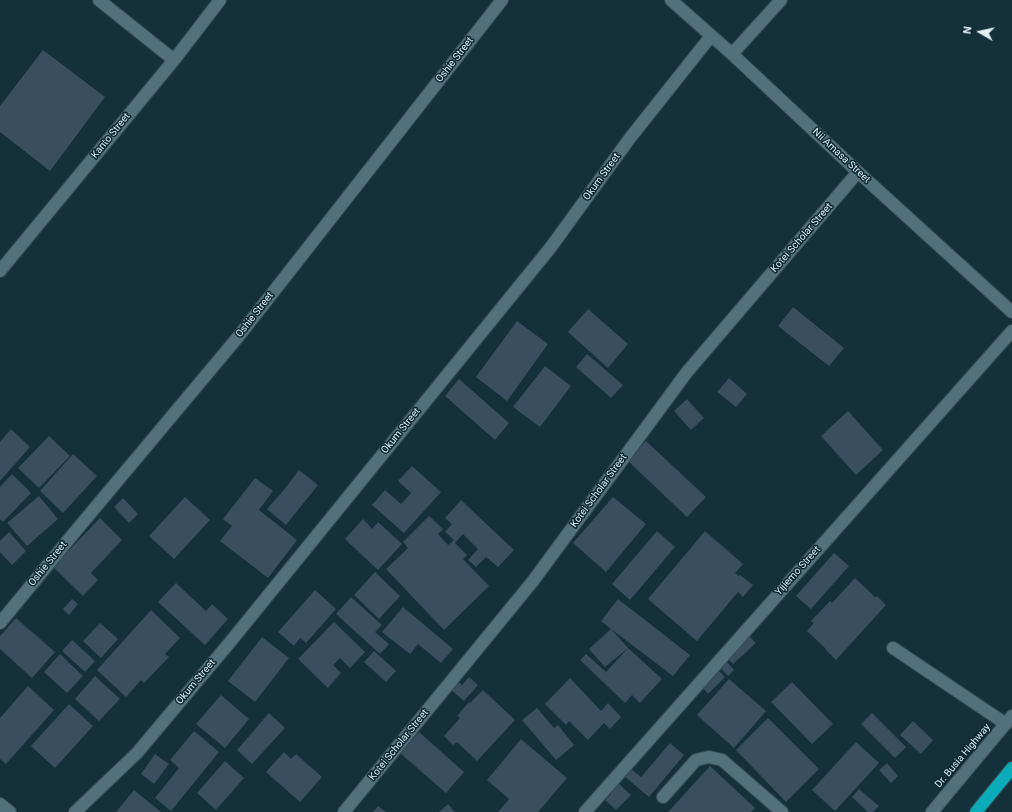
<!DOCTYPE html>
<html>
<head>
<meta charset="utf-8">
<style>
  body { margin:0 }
  #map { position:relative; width:1012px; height:812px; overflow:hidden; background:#14303b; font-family:Roboto,sans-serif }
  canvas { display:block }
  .north { position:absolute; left:960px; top:12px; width:40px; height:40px; -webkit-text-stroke:3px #092631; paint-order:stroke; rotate:279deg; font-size:11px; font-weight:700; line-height:16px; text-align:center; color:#e1f1f8 }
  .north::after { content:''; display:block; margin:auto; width:14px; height:18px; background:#e1f1f8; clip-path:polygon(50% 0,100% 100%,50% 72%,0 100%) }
</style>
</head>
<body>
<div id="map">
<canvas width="1012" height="812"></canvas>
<div class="north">N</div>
</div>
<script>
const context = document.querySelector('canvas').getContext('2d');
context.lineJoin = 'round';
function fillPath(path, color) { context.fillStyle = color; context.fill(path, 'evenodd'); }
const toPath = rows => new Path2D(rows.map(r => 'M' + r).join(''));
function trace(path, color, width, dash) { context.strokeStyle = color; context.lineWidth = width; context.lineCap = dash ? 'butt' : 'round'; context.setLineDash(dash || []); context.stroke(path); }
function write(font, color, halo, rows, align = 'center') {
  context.font = font + ' Roboto,sans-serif'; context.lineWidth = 3; context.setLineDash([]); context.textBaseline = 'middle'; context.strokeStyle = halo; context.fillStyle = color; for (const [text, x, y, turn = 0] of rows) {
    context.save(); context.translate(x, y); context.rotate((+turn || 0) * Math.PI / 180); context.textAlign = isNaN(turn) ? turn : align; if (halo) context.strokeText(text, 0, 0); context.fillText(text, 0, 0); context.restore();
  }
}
fillPath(toPath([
  [43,50,105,97,50,171,0,132,0,106],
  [793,307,844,348,829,366,778,326],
  [588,309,628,344,608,368,568,332],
  [517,321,548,344,507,401,476,377],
  [587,354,623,385,611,398,576,367],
  [545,366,571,386,540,427,513,407],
  [729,378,747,394,736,407,717,392],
  [459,379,509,423,495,440,445,396],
  [687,399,704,418,691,430,674,411],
  [848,411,883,450,856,475,821,436],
  [11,429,30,447,0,481,0,442],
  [49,436,70,456,39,488,18,468],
  [646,441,706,497,687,517,628,461],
  [73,454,97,476,63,513,40,491],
  [412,466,441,492,404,533,372,505,385,490,401,504,411,493,398,481],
  [299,470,318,485,286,525,267,509,283,491],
  [12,474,31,493,3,522,0,519,0,487],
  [255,478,273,491,259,510,297,540,268,578,220,541,232,526,223,519],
  [39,496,58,519,27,546,7,523],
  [185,497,210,520,174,559,149,536],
  [613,497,646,524,606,572,573,543],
  [123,498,138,514,129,523,114,507],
  [461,500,514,550,498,567,486,557,476,567,468,560,478,549,463,534,455,543,467,555,463,559,489,586,444,630,386,569,408,548,403,542,429,516,443,529,438,534,448,545,454,540,445,532,452,524,445,518],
  [100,518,122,540,91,573,98,580,83,596,53,567],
  [363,519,372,529,378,522,402,544,378,570,345,539],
  [657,531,675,547,630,600,612,584],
  [705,531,743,564,735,573,739,576,740,575,753,585,743,597,738,592,697,641,648,599],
  [9,532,26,551,12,565,0,552,0,541],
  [834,553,849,566,811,609,796,596],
  [375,572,400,596,379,619,354,595],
  [855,578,875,597,877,596,886,605,836,660,825,649,826,649,807,631,814,623,811,621,830,601,832,603],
  [176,583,206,611,212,604,228,619,205,645,158,602],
  [315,590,336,609,306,643,300,638,294,646,278,632],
  [351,597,382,625,375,632,389,644,380,654,336,614],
  [72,599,78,604,69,615,63,609],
  [618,599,690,655,673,676,611,629,628,648,605,667,589,649,611,629,601,621],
  [403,607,453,649,441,663,418,644,410,654,382,632],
  [151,610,180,638,165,654,169,657,144,683,141,680,126,697,97,670],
  [16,618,55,652,32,678,0,649,0,636],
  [334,622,365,652,350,668,340,658,333,665,341,673,328,688,298,659],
  [100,623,118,639,101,658,83,641],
  [747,634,756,643,733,664,726,657],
  [262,637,289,658,255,702,228,681],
  [72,640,95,661,85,672,62,651],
  [628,648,662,679,640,703,632,695,625,703,580,660,586,654,606,672],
  [374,651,396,671,386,682,364,662],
  [60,654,83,676,67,693,44,672],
  [725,660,734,670,728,676,719,666],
  [719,671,725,677,708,694,702,687],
  [95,676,120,699,99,721,75,699],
  [469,677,478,685,464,701,450,689,457,681,462,685],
  [570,678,601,711,608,703,621,717,610,729,604,723,588,740,569,721,566,725,545,704],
  [729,679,766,711,734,748,697,715],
  [792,682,833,724,812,744,771,702],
  [28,686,54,710,6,764,0,759,0,718],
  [483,690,515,720,477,761,457,742,453,745,444,736,460,718,457,716,469,702,470,703],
  [221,695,249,719,225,748,196,724],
  [69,704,93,726,55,768,31,746],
  [537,708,554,728,558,725,574,745,556,760,522,720],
  [269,713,285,728,252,764,237,750],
  [872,713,906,747,895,758,861,724],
  [768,718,819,769,786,802,736,750],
  [913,721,933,740,921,754,900,735],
  [194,731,219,752,171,811,155,798,179,768,170,760],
  [419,732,464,772,446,793,400,753],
  [521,739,567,778,538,812,498,812,509,799,487,780],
  [856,742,879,763,835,811,812,790],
  [670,743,684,755,649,797,625,777,631,769,641,777],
  [284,752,291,759,296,754,322,777,300,802,266,772],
  [155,754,169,764,154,784,141,774],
  [225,761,244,778,216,810,197,793],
  [887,763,898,776,891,783,879,770],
  [710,766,755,808,751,812,668,812],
  [616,781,631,795,616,810,605,800,611,794,607,790],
  [859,789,879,806,873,812,868,812,852,797],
  [134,790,161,812,116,812],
  [448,804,455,812,439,812],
  [378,806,386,812,373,812]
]), '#394e5f');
const minor = toPath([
  [99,0,174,60],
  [671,0,732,54,858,172,1012,312],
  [732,54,781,0],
  [0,271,174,60,220,0],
  [0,623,79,527,238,337,502,0],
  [893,648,1006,724],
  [663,797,696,760,709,757,722,760,782,812],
  [0,804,10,812],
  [75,812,137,753,231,641,551,247,630,138,711,36],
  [344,812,533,581,687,372,858,172],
  [585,812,1012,331],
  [932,812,1012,716]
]);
const highway = toPath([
  [976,812,1012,768]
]);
trace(minor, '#364c55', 14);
trace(highway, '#364c55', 14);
trace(minor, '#53717d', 12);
trace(highway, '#09acb8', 12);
write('10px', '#e1f1f8', '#092631', [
  ["Oshie Street",455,60,-52],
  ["Kanto Street",111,136,-51],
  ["Nii Amasa Street",841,156,43],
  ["Okum Street",602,177,-54],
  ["Kotei Scholar Street",802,238,-49],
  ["Oshie Street",255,315,-52],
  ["Okum Street",401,431,-51],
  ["Kotei Scholar Street",599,491,-54],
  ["Oshie Street",48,564,-51],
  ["Yijiemo Street",798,571,-48],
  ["Okum Street",196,682,-50],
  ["Kotei Scholar Street",399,745,-51],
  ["Dr. Busia Highway",963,756,-50]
]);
</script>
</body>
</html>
